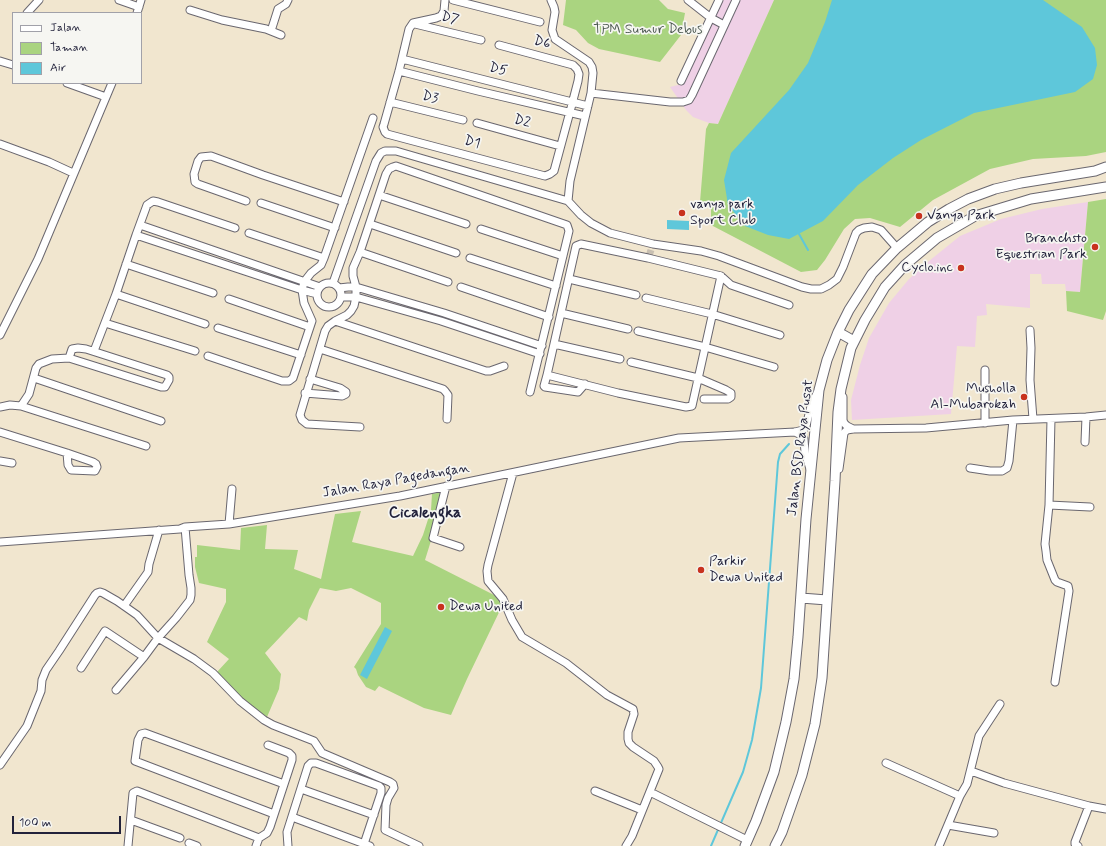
<!DOCTYPE html>
<html>
<head>
<meta charset="utf-8">
<style>
  body { margin:0 }
  #map { position:relative; width:1106px; height:846px; overflow:hidden; background:#f1e6cf; font-family:Mynerve,sans-serif }
  canvas { display:block }
  .legend { position:absolute; left:12px; top:12px; width:130px; height:72px; box-sizing:border-box; background:#f6f6f2; border:1px solid #a1a1a9; margin:0; padding:5px 7px; list-style:none; font-size:12px; color:#22223b }
  .legend li { display:flex; align-items:center; gap:8px; height:20px }
  .legend b { width:20px; border:1px solid #a1a1a9 }
  .scale { position:absolute; left:12px; top:816px; width:109px; height:18px; box-sizing:border-box; border:2px solid #22223b; border-top:0; padding-left:5px; font-size:12px; line-height:14px; white-space:nowrap; color:#22223b; -webkit-text-stroke:3px #f6f6f2; paint-order:stroke }
</style>
</head>
<body>
<div id="map">
<canvas width="1106" height="846"></canvas>
<ul class="legend">
<li><b style="height:5px;background:#fff"></b>Jalan</li>
<li><b style="height:11px;background:#aad480"></b>Taman</li>
<li><b style="height:11px;background:#5ec7da"></b>Air</li>
</ul>
<div class="scale">100 m</div>
</div>
<script>
const context = document.querySelector('canvas').getContext('2d');
context.lineJoin = 'round';
function fillPath(path, color) { context.fillStyle = color; context.fill(path, 'evenodd'); }
const toPath = rows => new Path2D(rows.map(r => 'M' + r).join(''));
function trace(path, color, width, dash) { context.strokeStyle = color; context.lineWidth = width; context.lineCap = dash ? 'butt' : 'round'; context.setLineDash(dash || []); context.stroke(path); }
function write(font, color, halo, rows, align = 'center') {
  context.font = font + ' Mynerve,sans-serif'; context.lineWidth = 3.5; context.setLineDash([]); context.textBaseline = 'middle'; context.strokeStyle = halo; context.fillStyle = color; for (const [text, x, y, turn = 0] of rows) {
    context.save(); context.translate(x, y); context.rotate((+turn || 0) * Math.PI / 180); context.textAlign = isNaN(turn) ? turn : align; if (halo) context.strokeText(text, 0, 0); context.fillText(text, 0, 0); context.restore();
  }
}
fillPath(toPath([
  [718,0,774,0,718,124,709,123,693,117,686,110,670,87,682,84],
  [1088,202,1080,292,1066,291,1065,284,1042,284,1041,274,1030,274,1030,308,986,304,987,315,977,316,975,347,957,346,951,414,852,420,851,400,860,365,869,338,889,303,909,279,929,261,960,236,1001,219,1042,209]
]), '#efd0e6');
fillPath(toPath([
  [566,0,659,0,668,9,685,13,681,35,660,62,599,49,588,43,576,30,563,25],
  [774,0,1106,0,1106,152,1086,156,1033,159,990,169,933,200,900,227,870,218,855,219,844,229,825,260,817,270,801,272,711,225,711,204,700,202,706,129,709,123,718,124],
  [1106,199,1106,311,1103,320,1067,311,1066,291,1080,292,1088,202],
  [442,492,434,531,425,560,498,597,503,604,467,679,451,715,424,708,379,686,375,691,366,687,358,675,356,669,354,667,381,624,381,603,351,588,336,591,320,588,309,610,307,621,299,617,265,653,281,674,279,689,267,717,240,697,217,672,229,659,207,642,226,602,226,589,199,583,195,567,195,557,197,557,197,545,240,550,241,528,267,525,265,549,298,550,294,569,321,579,335,514,361,511,352,542,413,556,423,535,431,510,432,494]
]), '#aad480');
fillPath(toPath([
  [832,0,1043,0,1082,27,1095,48,1097,65,1093,79,1075,92,974,113,921,140,893,158,858,185,823,221,789,239,768,235,745,226,728,205,724,180,731,153,789,90,808,63,825,22],
  [667,220,689,221,689,230,667,229],
  [385,627,392,631,367,679,360,675]
]), '#5ec7da');
trace(toPath([
  [799,234,808,250],
  [711,846,743,772,752,740,761,688,778,462,780,454,789,444]
]), '#5ec7da', 2);
trace(toPath([
  [649,256,651,250]
]), '#c8bfb1', 7, [7, 3.5]);
const minor = toPath([
  [119,0,139,7],
  [445,0,444,11,441,16,436,18,413,23,409,29,399,71,384,124,383,127,385,132,387,134,545,176,550,174,554,171,571,108,578,81,579,74,577,69,573,65,499,45],
  [453,0,540,22],
  [551,0,554,7,555,12,552,30,555,39,589,62,592,67,593,73,591,93,570,181,568,201,581,215,591,223,610,233,653,244,701,251,719,256,802,287,811,289,821,289,829,285,837,279,843,267,856,233,859,230,864,228,872,227,881,230,897,248],
  [688,0,711,18,724,25],
  [190,10,222,20,266,29,281,35],
  [27,13,39,0],
  [137,13,141,0],
  [415,24,481,40],
  [271,31,278,9,286,4,288,0],
  [402,59,588,106],
  [0,61,13,65],
  [399,71,478,91,585,116],
  [681,81,719,0],
  [67,83,106,97],
  [591,93,670,102,683,102,689,100,692,95,736,0],
  [390,102,463,120],
  [477,123,560,146],
  [0,144,49,162,73,173],
  [379,195,466,224],
  [246,201,198,184,195,182,194,174,198,161,201,157,211,156,263,175,344,202],
  [261,203,335,228],
  [370,224,456,253],
  [140,225,320,287],
  [481,229,563,256],
  [249,233,324,258],
  [136,235,302,290,317,294],
  [581,244,648,258,721,276,692,406,686,407,618,393,547,375,576,246,581,244],
  [360,252,448,282],
  [470,258,556,286],
  [126,264,213,293],
  [721,276,731,285,789,305],
  [569,279,636,295],
  [333,283,376,161,381,153,385,151,396,151,568,201],
  '317 295a12 12 0 1 1 24 0a12 12 0 1 1-24 0Z',
  [461,287,549,317],
  [339,288,348,287,356,287,444,313,542,346],
  [116,294,205,324],
  [341,297,356,297,441,321,540,354],
  [646,298,712,314,780,335],
  [229,299,310,327],
  [561,313,628,329],
  [335,321,486,371,490,371,504,366],
  [105,323,195,351],
  [218,328,301,355],
  [1030,330,1031,348,1030,380,1033,419],
  [638,331,705,347,774,367],
  [0,335,38,259,112,83],
  [554,344,620,359],
  [320,349,443,389,445,391,448,395,447,419],
  [94,351,116,294,136,235,147,205,153,201,158,202,235,228],
  [208,356,282,381,289,381,293,378,312,321,304,303,302,290,304,282,311,273,321,265,324,258,373,118],
  [631,362,698,378,726,390,731,393,731,397,728,399,704,399],
  [985,370,985,423],
  [547,375,544,386,545,387,578,392,585,384],
  [34,378,161,421],
  [305,393,342,396,346,394,346,392,340,388,310,379],
  [843,397,843,420,844,423,847,426,853,429],
  [21,406,146,446],
  [0,407,10,405,21,406,29,394,36,368,39,364,52,359,69,358,161,387,165,387,169,380,169,377,167,375,86,349,78,348,72,349,69,358],
  [1051,419,1049,505,1045,544,1046,551,1047,560,1055,580,1057,582,1068,586,1069,591,1055,682],
  [360,427,307,424,302,420,300,415,325,331,328,326,335,321,347,315,351,311,354,306,356,297,356,287,353,276,353,268,360,252,386,174,389,169,393,167,396,166,567,225,569,231,530,392],
  [0,432,67,453],
  [795,432,801,435,804,439,805,453,810,469],
  [1085,442,1086,417],
  [67,453,93,462,96,464,97,467,95,471,71,470,68,465,67,453],
  [0,461,12,463],
  [970,468,990,471,1002,471,1007,468,1009,461,1013,420],
  [839,469,844,433,847,430,853,429,926,428,1013,420,1086,417,1106,415],
  [513,473,488,565,487,571,488,581,503,599,512,620,522,637,566,663,607,695,633,709,634,714,628,732,628,739,629,743,633,747,654,761,658,767,659,769,632,836,626,846],
  [446,486,433,538,460,547],
  [1049,505,1090,507],
  [229,524,232,489],
  [0,542,180,529,185,527,229,524,400,496,679,438,795,432,803,430,806,426,811,406,817,393],
  [124,606,148,572,149,564,159,530],
  [81,668,105,631,144,657],
  [116,690,144,657,158,638,176,618,190,600,191,595,191,588,189,575,185,527],
  [886,763,960,796],
  [0,765,27,726,41,691,42,680,46,670,59,651,95,595,97,593,100,592,103,593,117,601,137,615,158,638,194,659,213,673,240,701,264,720,273,725,314,741,322,753,390,782,393,784,394,788,388,798,386,805,385,830,419,846],
  [971,771,1004,783,1089,806],
  [301,789,374,815],
  [595,791,642,810],
  [650,792,747,840],
  [274,814,135,761,138,740,141,734,145,733,284,784],
  [292,817,370,846],
  [131,820,180,838],
  [948,825,994,833],
  [189,843,197,846],
  [128,846,133,793,137,791,259,838],
  [256,846,259,838,267,833,270,827,292,760,292,756,289,753,268,745],
  [288,846,287,832,308,766,311,763,316,763,379,786,381,788,381,793,364,844],
  [939,846,960,796,967,784,979,736,1000,704],
  [1078,846,1075,844,1075,842,1089,806,1106,809]
]);
const major = toPath([
  [838,332,854,341],
  [801,598,827,600],
  [745,846,756,821,774,772,786,722,794,679,798,637,806,519,819,390,827,360,838,332,849,310,872,274,897,248,928,222,949,209,968,199,995,189,1021,183,1095,171,1106,167],
  [775,846,782,832,802,775,815,724,822,678,835,481,838,412,841,389,851,348,865,320,885,287,905,265,937,238,975,216,1031,199,1106,187]
]);
trace(minor, '#6a676f', 9);
trace(major, '#6a676f', 11);
trace(minor, '#fff', 7);
trace(major, '#fff', 9);
for (const [x, y, r, color] of [
  [682,213,4,"#c8321e"],
  [919,216,4,"#c8321e"],
  [1095,247,4,"#c8321e"],
  [961,268,4,"#c8321e"],
  [1024,397,4,"#c8321e"],
  [701,570,4,"#c8321e"],
  [441,607,4,"#c8321e"]
]) { const dot = new Path2D(); dot.arc(x, y, r, 0, 2 * Math.PI); context.fillStyle = color; context.fill(dot); trace(dot, '#f6f6f2', 1.5); }
write('14px', '#22223b', '#f6f6f2', [
  ["D7",450,19,14],
  ["D6",542,43,15],
  ["D5",498,70,14],
  ["D3",430,98,14],
  ["D2",522,122,15],
  ["D1",472,143,15],
  ["Jalan BSD Raya Pusat",801,448,-83],
  ["Jalan Raya Pagedangan",396,481,-10]
]);
write('14px', '#4b5750', '#f6f6f2', [
  ["TPM Sumur Debus",648,30]
]);
write('14px', '#22223b', '#f6f6f2', [
  ["vanya park",690,205],
  ["Sport Club",690,221],
  ["Vanya Park",927,216],
  ["Branchsto",1087,239,"right"],
  ["Equestrian Park",1087,255,"right"],
  ["Cyclo.inc",953,268,"right"],
  ["Musholla",1016,389,"right"],
  ["Al-Mubarokah",1016,405,"right"],
  ["Parkir",709,562],
  ["Dewa United",709,578],
  ["Dewa United",449,607]
], 'left');
write('bold 16px', '#22223b', '#f6f6f2', [
  ["Cicalengka",425,514]
]);
</script>
</body>
</html>
